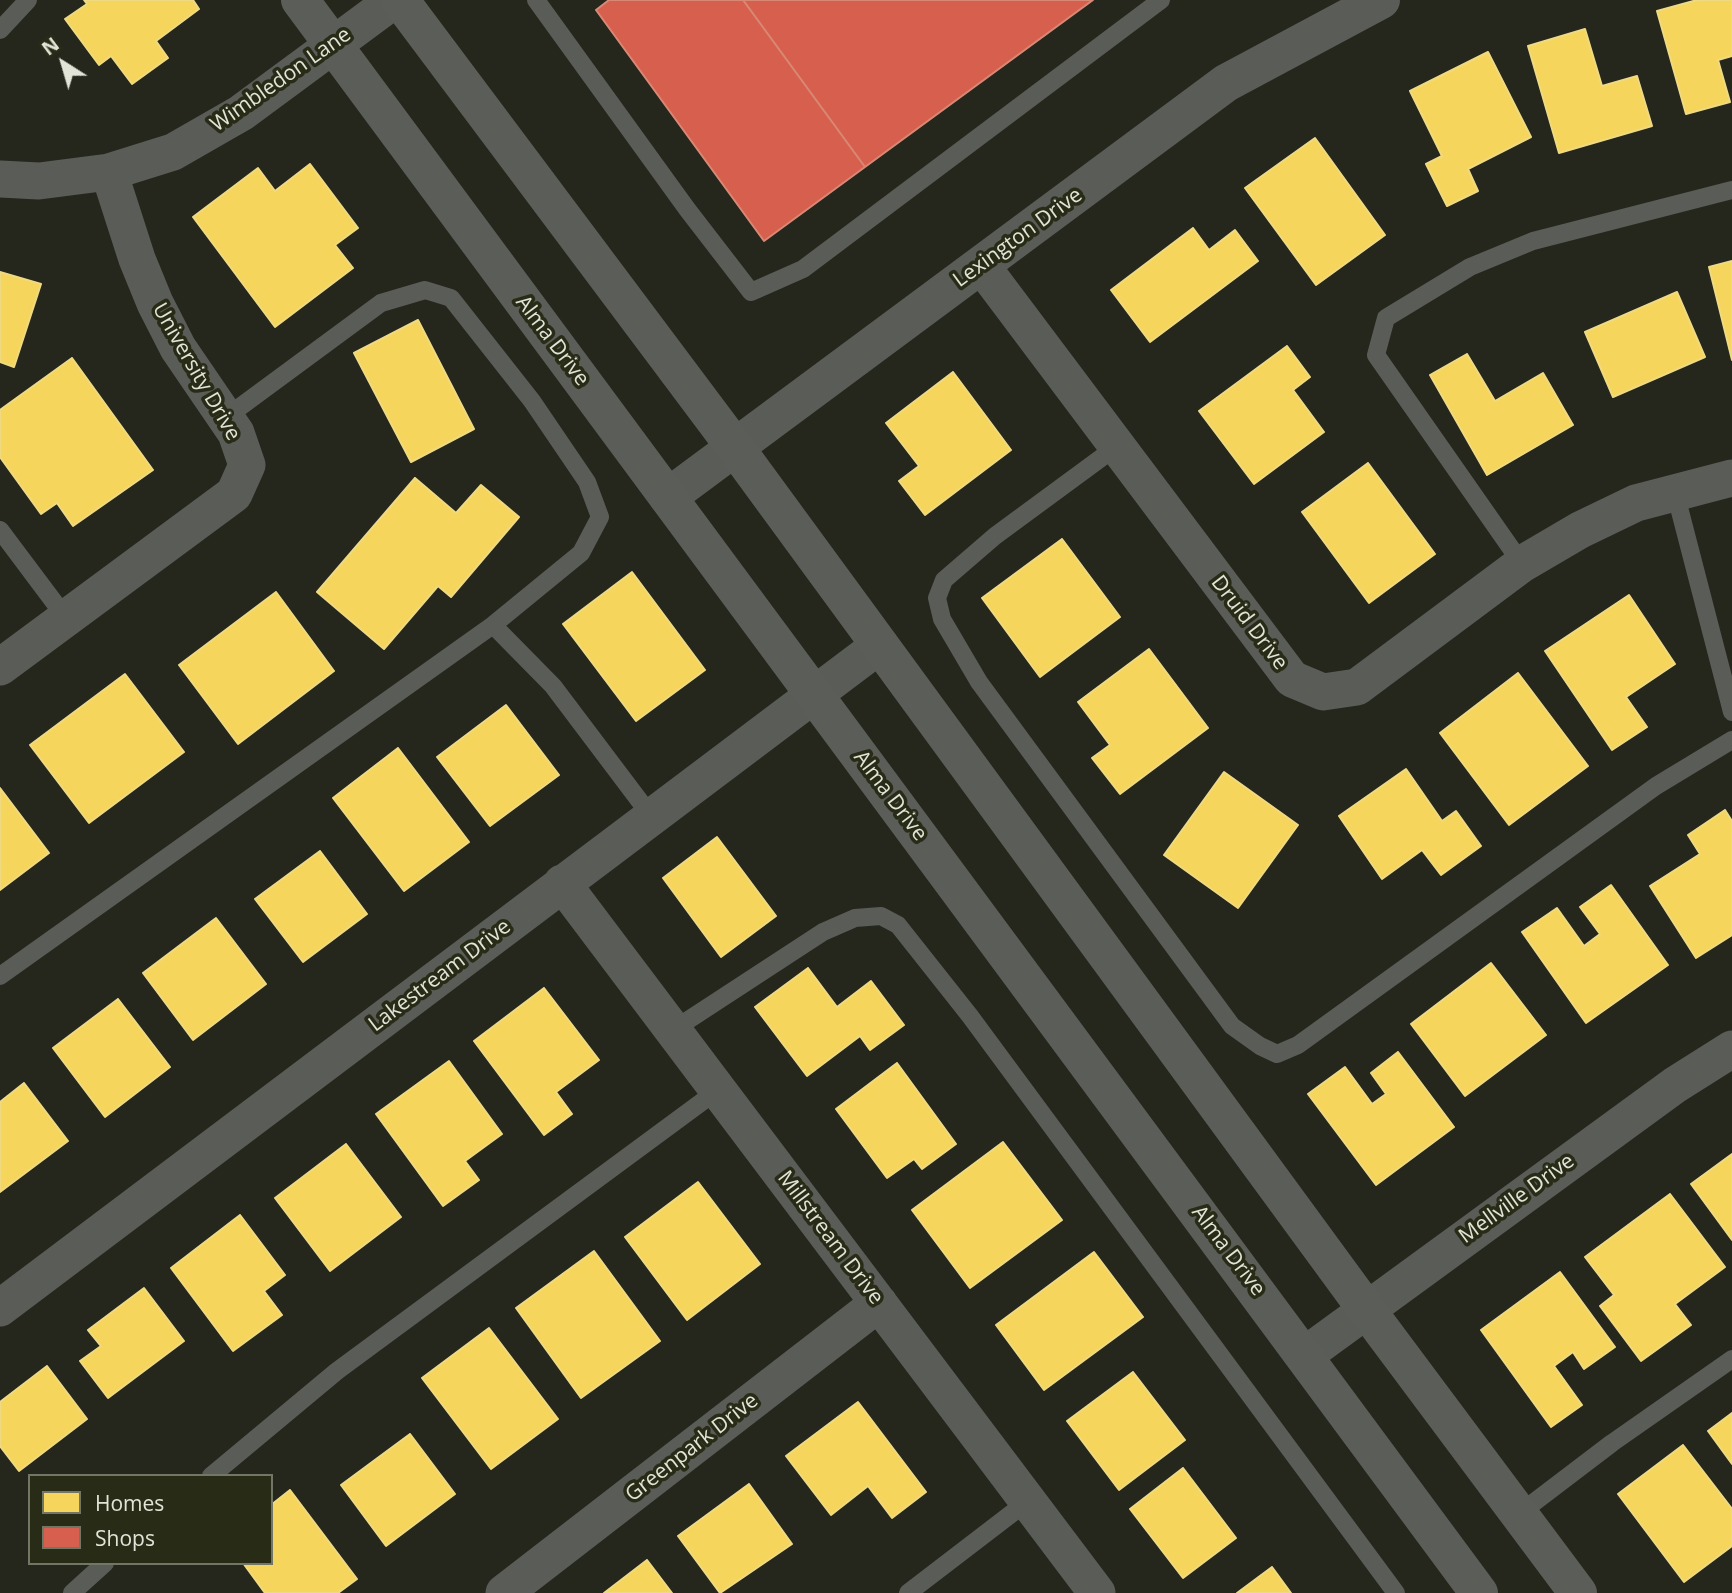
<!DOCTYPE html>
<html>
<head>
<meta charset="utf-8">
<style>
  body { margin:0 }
  #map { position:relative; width:1732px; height:1593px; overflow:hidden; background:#25271c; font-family:"Open Sans",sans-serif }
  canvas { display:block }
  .legend { position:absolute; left:28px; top:1474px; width:245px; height:91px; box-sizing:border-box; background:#282c17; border:2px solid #727664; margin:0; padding:9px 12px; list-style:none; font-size:21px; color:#e1e4d7 }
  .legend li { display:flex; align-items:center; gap:14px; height:35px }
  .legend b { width:35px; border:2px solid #727664 }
  .north { position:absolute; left:28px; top:28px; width:70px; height:70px; -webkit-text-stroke:5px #282c17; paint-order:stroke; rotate:323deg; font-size:19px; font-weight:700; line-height:28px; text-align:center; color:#e1e4d7 }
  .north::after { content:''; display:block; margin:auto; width:24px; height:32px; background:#e1e4d7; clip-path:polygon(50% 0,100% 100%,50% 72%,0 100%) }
</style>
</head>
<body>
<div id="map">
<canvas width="1732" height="1593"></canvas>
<ul class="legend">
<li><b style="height:19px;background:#f6d55c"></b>Homes</li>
<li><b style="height:19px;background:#d6604d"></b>Shops</li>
</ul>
<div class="north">N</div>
</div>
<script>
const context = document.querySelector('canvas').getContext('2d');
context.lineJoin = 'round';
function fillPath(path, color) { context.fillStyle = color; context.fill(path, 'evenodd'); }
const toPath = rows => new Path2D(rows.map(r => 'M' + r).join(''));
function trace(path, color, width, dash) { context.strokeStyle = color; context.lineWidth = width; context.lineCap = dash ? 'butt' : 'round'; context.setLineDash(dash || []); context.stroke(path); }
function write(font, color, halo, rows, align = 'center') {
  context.font = font + ' "Open Sans",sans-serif'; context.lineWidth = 7; context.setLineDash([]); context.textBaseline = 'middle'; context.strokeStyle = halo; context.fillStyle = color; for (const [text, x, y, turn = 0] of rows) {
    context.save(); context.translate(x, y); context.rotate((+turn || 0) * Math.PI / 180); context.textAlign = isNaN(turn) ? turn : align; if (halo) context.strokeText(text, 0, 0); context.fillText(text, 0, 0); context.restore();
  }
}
const homes = toPath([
  [84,0,193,0,199,9,156,41,168,58,132,84,111,56,99,65,65,19,87,4,84,0],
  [1697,0,1732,0,1732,56,1718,60,1730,102,1686,114,1657,11,1697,0],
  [1585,29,1602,86,1637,76,1652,126,1559,153,1528,46,1585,29],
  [1488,52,1531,137,1468,169,1478,191,1447,206,1426,164,1442,156,1410,91,1488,52],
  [1315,138,1385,235,1316,285,1245,188,1315,138],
  [310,164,358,228,335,245,353,268,275,327,193,217,258,168,275,191,310,164],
  [1193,228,1209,250,1235,230,1258,261,1150,342,1111,290,1193,228],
  [1732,261,1732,360,1709,267,1732,261],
  [0,272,41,284,14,367,0,362,0,272],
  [1677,292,1705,357,1613,397,1585,332,1677,292],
  [418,320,474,429,411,462,354,353,418,320],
  [1287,346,1310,377,1293,390,1324,432,1254,484,1199,411,1287,346],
  [1467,354,1495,401,1543,373,1573,425,1487,475,1430,375,1467,354],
  [72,358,153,470,73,526,57,503,41,514,0,457,0,410,72,358],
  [953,372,1011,450,925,515,899,481,919,466,886,423,953,372],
  [1368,463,1435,554,1369,603,1302,512,1368,463],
  [415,478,456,513,481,485,519,517,451,597,438,586,384,649,317,592,415,478],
  [1062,539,1120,617,1040,677,982,598,1062,539],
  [632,572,705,670,636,721,563,624,632,572],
  [276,592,334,671,238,744,179,665,276,592],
  [1629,595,1675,664,1626,697,1647,727,1612,750,1545,651,1629,595],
  [1149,649,1208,728,1120,794,1092,758,1110,745,1078,702,1149,649],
  [1518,673,1588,766,1509,825,1440,733,1518,673],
  [125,674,184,752,89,823,30,745,125,674],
  [506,705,559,775,490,826,437,757,506,705],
  [398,748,469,842,404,891,333,798,398,748],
  [1406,769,1442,821,1456,811,1481,846,1441,875,1422,850,1382,879,1339,816,1406,769],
  [1224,772,1298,825,1238,908,1164,855,1224,772],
  [0,788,49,853,0,890,0,788],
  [1725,810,1732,821,1732,935,1696,958,1650,886,1700,854,1688,835,1725,810],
  [717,837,776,916,721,957,663,878,717,837],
  [320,851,367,914,303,962,255,899,320,851],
  [1611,885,1668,965,1586,1023,1522,932,1557,908,1584,946,1600,934,1580,907,1611,885],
  [216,918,266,984,193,1040,143,973,216,918],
  [1491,963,1546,1035,1465,1096,1411,1024,1491,963],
  [808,968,837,1007,871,981,904,1025,870,1050,860,1036,807,1076,755,1007,808,968],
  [544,988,599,1060,556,1092,572,1114,544,1135,474,1041,544,988],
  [118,999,170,1067,105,1117,53,1048,118,999],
  [1398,1052,1454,1127,1376,1185,1308,1094,1345,1067,1372,1104,1386,1094,1371,1073,1398,1052],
  [449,1061,502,1134,465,1161,479,1180,443,1206,376,1114,449,1061],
  [897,1063,956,1144,922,1169,914,1159,887,1178,836,1109,897,1063],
  [24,1083,68,1141,0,1192,0,1102,24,1083],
  [1003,1142,1062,1220,970,1288,912,1210,1003,1142],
  [346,1144,401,1217,330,1271,275,1198,346,1144],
  [1732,1154,1732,1240,1691,1184,1732,1154],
  [698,1182,760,1264,687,1320,625,1237,698,1182],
  [1670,1194,1725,1267,1675,1304,1691,1325,1641,1361,1600,1306,1614,1295,1585,1257,1670,1194],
  [240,1215,285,1275,264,1291,282,1315,233,1351,171,1268,240,1215],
  [594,1251,660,1341,581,1398,516,1308,594,1251],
  [1094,1252,1143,1317,1044,1390,996,1325,1094,1252],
  [1560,1272,1615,1347,1584,1369,1573,1352,1554,1366,1582,1405,1551,1427,1481,1330,1560,1272],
  [144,1288,184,1341,108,1398,80,1361,101,1346,88,1330,144,1288],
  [489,1328,558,1419,491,1469,422,1378,489,1328],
  [47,1366,87,1419,19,1471,0,1446,0,1402,47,1366],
  [1133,1372,1185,1440,1119,1490,1067,1421,1133,1372],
  [858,1402,926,1492,892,1518,868,1486,831,1515,786,1456,858,1402],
  [1732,1413,1732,1464,1708,1431,1732,1413],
  [410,1434,455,1494,386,1546,341,1485,410,1434],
  [1683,1445,1732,1509,1732,1546,1684,1582,1618,1494,1683,1445],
  [1183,1468,1236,1538,1183,1578,1130,1509,1183,1468],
  [749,1484,792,1544,720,1593,678,1536,749,1484],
  [290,1490,357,1579,338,1593,265,1593,243,1563,271,1563,271,1505,290,1490],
  [647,1560,672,1593,604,1593,647,1560],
  [1272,1567,1291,1593,1237,1593,1272,1567]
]);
fillPath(homes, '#f6d55c');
trace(homes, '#f0da81', 2);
const shops = toPath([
  [609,0,743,0,865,167,764,241,596,10,609,0],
  [743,0,1093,0,865,167,743,0]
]);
fillPath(shops, '#d6604d');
trace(shops, '#d98876', 2);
trace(toPath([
  [536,0,687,209,751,292,803,269,1161,0],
  [0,30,28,0],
  [225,418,381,303,425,290,451,298,532,401,587,482,600,517,581,553,493,625],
  [1116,447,995,536,944,580,937,598,942,619,979,682,1232,1026,1260,1046,1277,1054,1298,1045,1656,786,1732,740],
  [1675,492,1732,712],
  [0,530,66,618],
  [1522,564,1376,355,1386,318,1470,267,1533,241,1732,190],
  [0,976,493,625,553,686,651,816],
  [673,1030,823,932,855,918,881,916,898,925,970,1016,1396,1593],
  [211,1476,337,1371,718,1090],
  [1520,1513,1612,1443,1732,1359],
  [72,1593,105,1563],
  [908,1593,1028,1501]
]), '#5a5c58', 18);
trace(toPath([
  [0,179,39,181,109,172,173,152,241,113,394,0],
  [981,265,1292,679,1323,692,1357,687,1522,564,1580,530,1636,503,1732,478],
  [0,667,234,494,247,465,236,433,178,348,155,303,137,259,109,172],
  [562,883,1097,1593],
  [0,1308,880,645],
  [1305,1355,1675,1085,1732,1049],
  [504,1593,879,1303]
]), '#5a5c58', 37);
trace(toPath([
  [668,497,1226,83,1381,0]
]), '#5a5c58', 38);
trace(toPath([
  [300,0,1479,1593],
  [400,0,734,446,1366,1309,1578,1593]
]), '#5b5d58', 38);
write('21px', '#e1e4d7', '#282c17', [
  ["Wimbledon Lane",281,80,-35],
  ["Lexington Drive",1018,238,-36],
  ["Alma Drive",552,341,53],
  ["University Drive",196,372,60],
  ["Druid Drive",1249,623,53],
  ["Alma Drive",890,796,53],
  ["Lakestream Drive",440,976,-37],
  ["Mellville Drive",1517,1199,-36],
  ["Millstream Drive",830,1238,53],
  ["Alma Drive",1228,1251,53],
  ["Greenpark Drive",692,1448,-38]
]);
</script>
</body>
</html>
